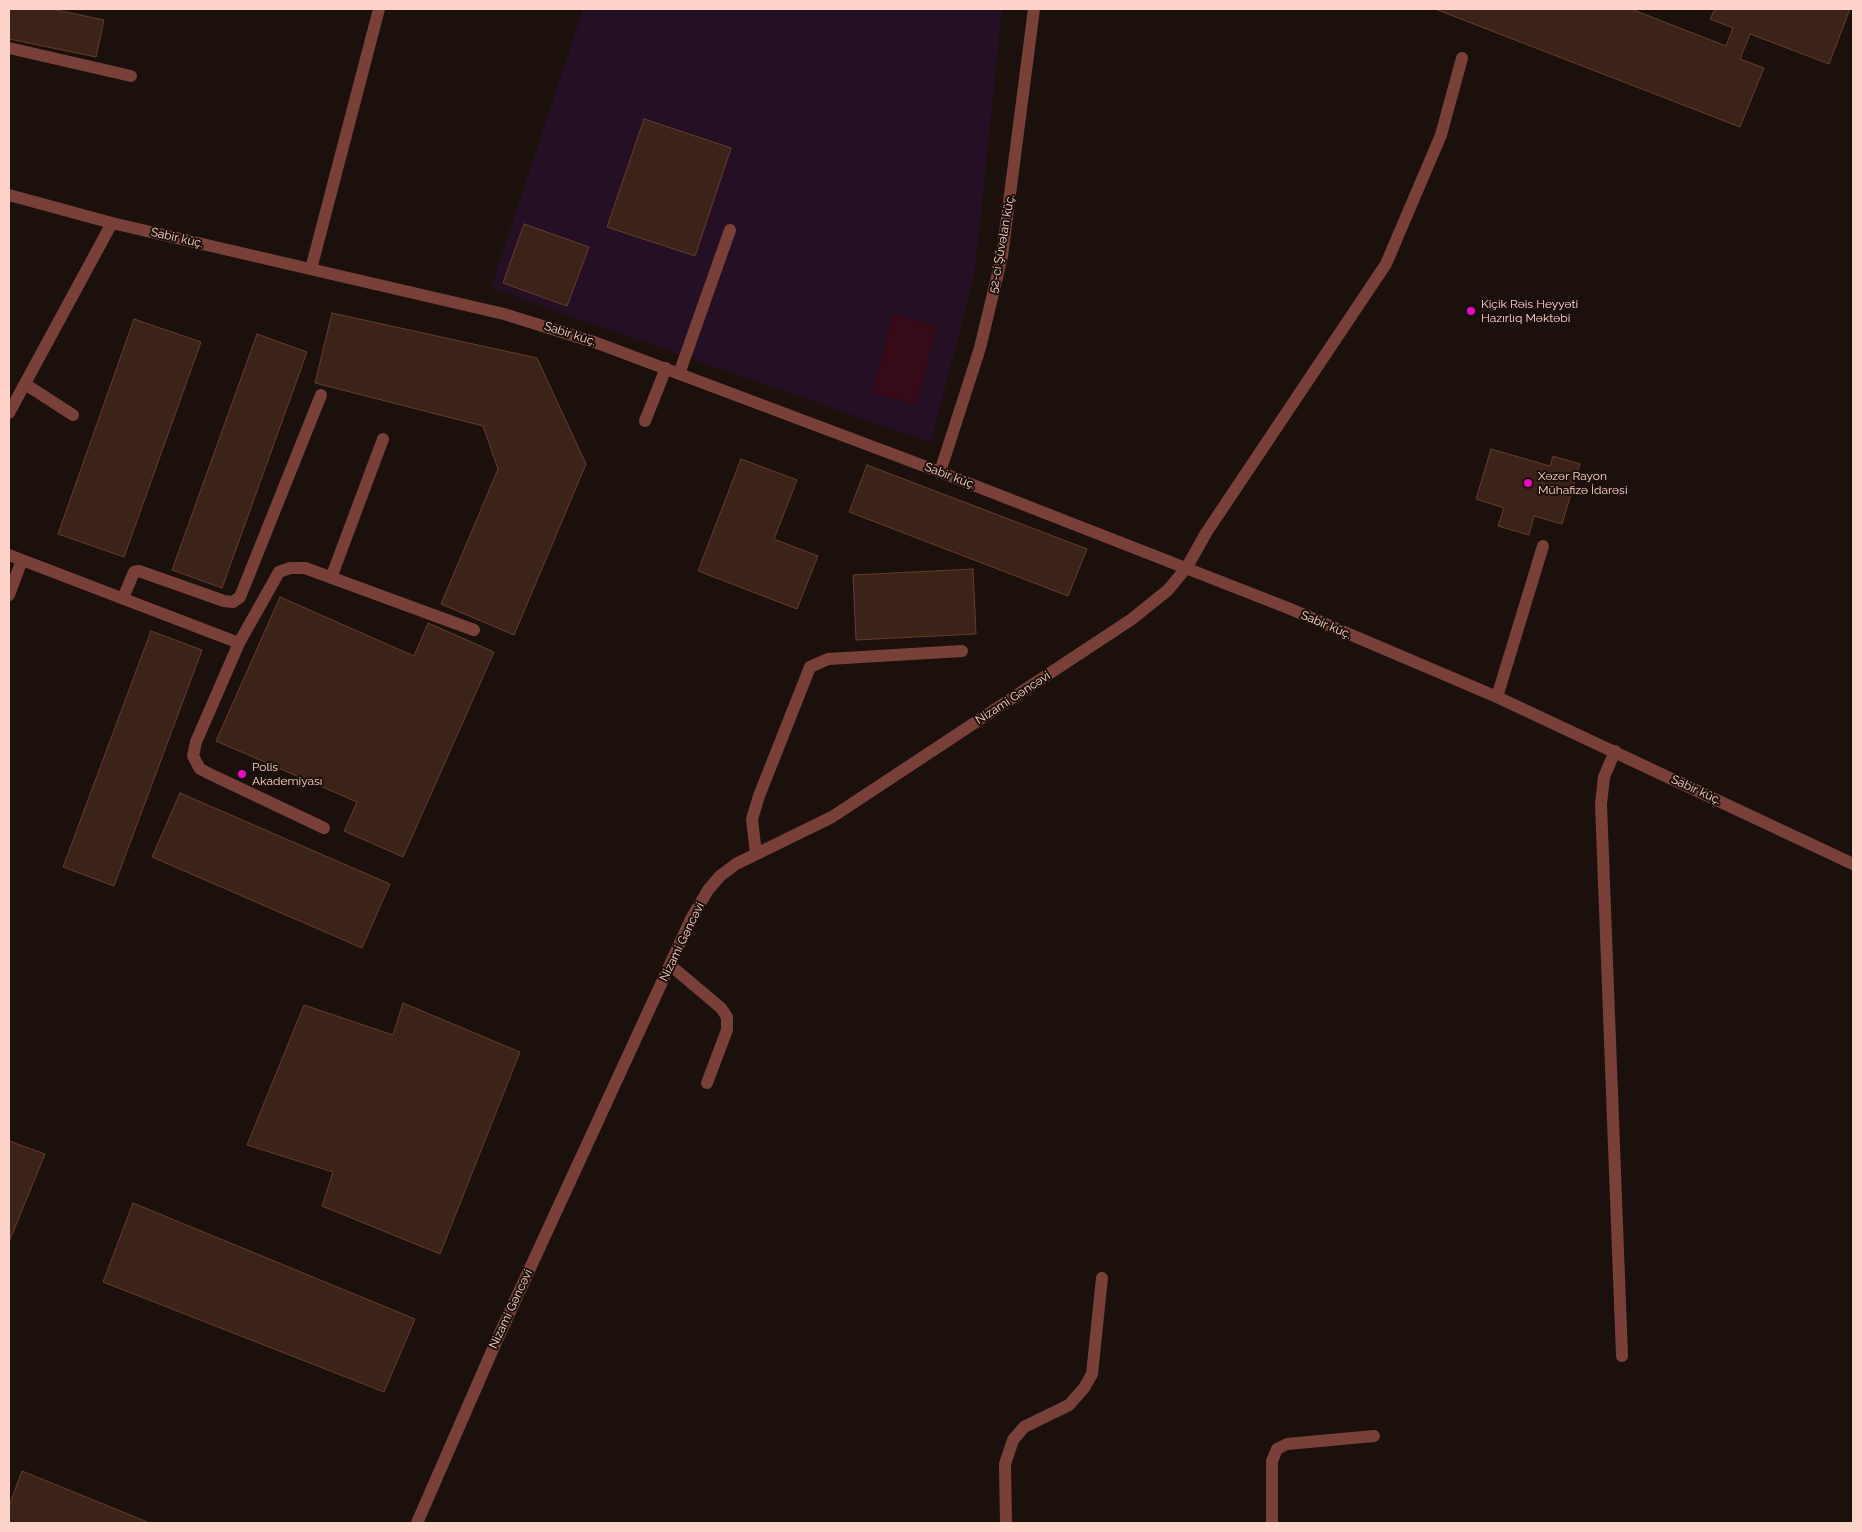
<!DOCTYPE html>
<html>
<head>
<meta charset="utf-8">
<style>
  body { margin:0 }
  #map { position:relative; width:1862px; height:1532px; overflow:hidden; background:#1c100c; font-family:Raleway,sans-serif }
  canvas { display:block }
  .frame { position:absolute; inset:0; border:10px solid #fdd3c9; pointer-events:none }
</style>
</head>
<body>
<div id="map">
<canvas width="1862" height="1532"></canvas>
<div class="frame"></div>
</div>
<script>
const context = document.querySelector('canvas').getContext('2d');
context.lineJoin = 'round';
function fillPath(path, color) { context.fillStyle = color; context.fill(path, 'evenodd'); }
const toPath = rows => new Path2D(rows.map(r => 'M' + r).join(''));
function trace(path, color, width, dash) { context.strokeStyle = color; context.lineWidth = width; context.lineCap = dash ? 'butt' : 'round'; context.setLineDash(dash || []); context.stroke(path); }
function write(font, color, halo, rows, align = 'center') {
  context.font = font + ' Raleway,sans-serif'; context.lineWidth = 4; context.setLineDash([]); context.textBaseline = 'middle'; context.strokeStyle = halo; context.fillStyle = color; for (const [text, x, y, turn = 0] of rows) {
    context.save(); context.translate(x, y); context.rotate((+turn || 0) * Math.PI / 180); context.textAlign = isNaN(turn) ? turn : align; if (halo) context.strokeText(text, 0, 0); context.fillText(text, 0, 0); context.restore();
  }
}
fillPath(toPath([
  [583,9,1002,9,975,270,931,443,491,288]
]), '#250f24');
fillPath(toPath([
  [893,314,937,326,916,405,872,393]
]), '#360a17');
const building = toPath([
  [9,9,52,9,104,20,96,57,9,39,9,9],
  [1435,9,1631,9,1726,46,1733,28,1710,19,1715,9,1850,9,1829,64,1750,34,1740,59,1764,68,1740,127,1435,9],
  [644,119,731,148,695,256,607,227,644,119],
  [524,224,589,247,567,306,503,283,524,224],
  [332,313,537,358,586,464,514,635,441,604,498,469,483,426,315,383,332,313],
  [134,319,201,342,124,557,58,534,134,319],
  [257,334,307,352,222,588,172,570,257,334],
  [1491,449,1550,466,1553,456,1580,464,1562,524,1534,516,1529,535,1498,526,1504,508,1476,499,1491,449],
  [741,459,797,480,774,539,818,556,797,609,698,571,741,459],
  [867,465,1087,549,1068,596,849,512,867,465],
  [973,569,976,634,856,640,853,575,973,569],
  [280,597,414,656,428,623,494,652,403,857,344,831,357,802,216,741,280,597],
  [151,631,202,650,114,886,63,867,151,631],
  [180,793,390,884,362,948,152,857,180,793],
  [403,1003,520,1052,440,1254,322,1206,333,1172,247,1145,304,1005,393,1035,403,1003],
  [9,1141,45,1154,9,1242,9,1141],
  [133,1203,415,1319,384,1392,103,1282,133,1203],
  [22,1471,150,1523,9,1523,9,1506,22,1471]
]);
fillPath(building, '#3c2319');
trace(building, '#673c2c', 1);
trace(toPath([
  [9,48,131,76],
  [9,195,112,223,504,314,597,343,940,472,1288,608,1497,697,1853,864],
  [311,269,379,9],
  [679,374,730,230],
  [25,384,73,415],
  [9,413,112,223],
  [645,421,666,368],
  [940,472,980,348,1002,256,1034,9],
  [9,555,239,643,196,742,193,756,200,769,212,775,324,828],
  [331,578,383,439],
  [9,595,22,560],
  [123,598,134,572,139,571,224,601,233,602,240,597,321,395],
  [239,643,279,572,290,568,305,568,474,630],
  [1497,697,1543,546],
  [1615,751,1604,777,1601,804,1622,1356],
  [756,854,752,819,759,796,810,667,828,659,962,651],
  [670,965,721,1008,727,1017,727,1030,707,1083],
  [417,1523,496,1342,691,919,708,890,720,876,736,864,832,817,1132,619,1168,590,1187,567,1206,533,1386,264,1441,135,1462,58],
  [1006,1523,1005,1464,1013,1440,1024,1427,1069,1405,1084,1388,1092,1374,1102,1278],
  [1272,1523,1272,1461,1277,1449,1287,1444,1374,1436]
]), '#794039', 12);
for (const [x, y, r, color] of [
  [1471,311,5,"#e70ac0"],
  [1528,483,5,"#e70ac0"],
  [242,774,5,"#e70ac0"]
]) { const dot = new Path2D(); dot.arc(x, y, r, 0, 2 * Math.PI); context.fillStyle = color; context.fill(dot); trace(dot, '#1c100c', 2); }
write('12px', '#fdd3c9', '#1c100c', [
  ["Sabir küç.",177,238,13],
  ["52-ci Şüvəlan küç.",1002,244,-80],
  ["Sabir küç.",570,334,18],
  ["Sabir küç.",950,476,21],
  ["Sabir küç.",1326,625,23],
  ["Nizami Gəncəvi",1013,698,-33],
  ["Sabir küç.",1696,790,25],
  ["Nizami Gəncəvi",682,942,-64],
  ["Nizami Gəncəvi",511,1309,-65]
]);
write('12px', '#fdd3c9', '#1c100c', [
  ["Kiçik Rəis Heyyəti",1481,304],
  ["Hazırlıq Məktəbi",1481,318],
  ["Xəzər Rayon",1538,476],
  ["Mühafizə İdarəsi",1538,490],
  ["Polis",252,767],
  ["Akademiyası",252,781]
], 'left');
</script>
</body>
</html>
